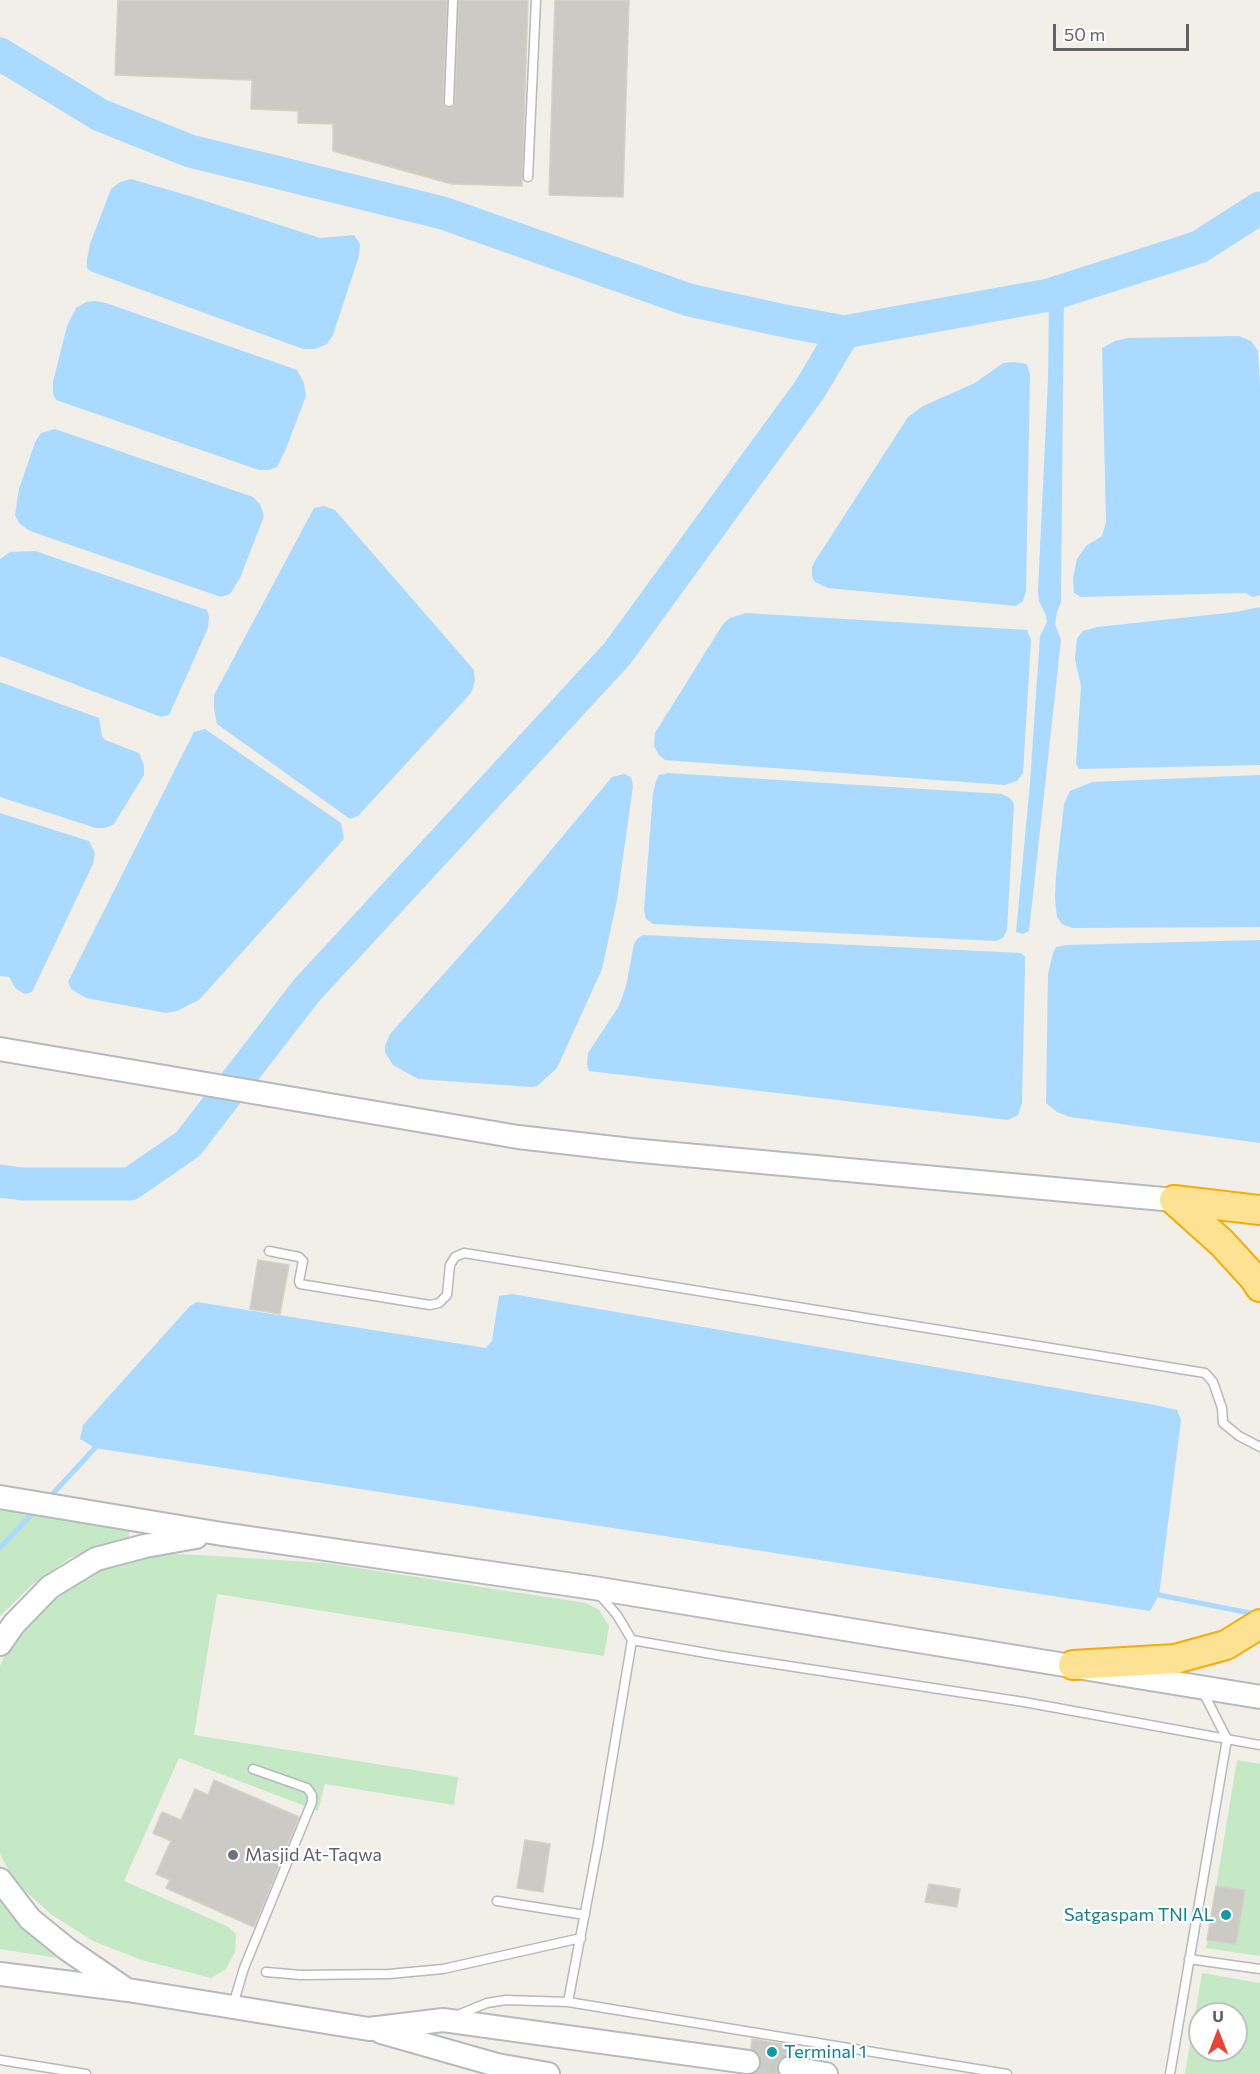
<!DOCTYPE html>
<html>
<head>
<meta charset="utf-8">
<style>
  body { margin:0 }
  #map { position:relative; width:1260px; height:2074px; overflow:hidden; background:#f1efe8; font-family:Commissioner,sans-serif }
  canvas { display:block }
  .north { position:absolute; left:1188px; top:2002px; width:60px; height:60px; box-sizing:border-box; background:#fff; border:2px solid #bfc1c3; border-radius:50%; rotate:0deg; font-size:16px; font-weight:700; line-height:24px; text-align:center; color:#5f6368 }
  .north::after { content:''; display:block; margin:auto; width:21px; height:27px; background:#ea4335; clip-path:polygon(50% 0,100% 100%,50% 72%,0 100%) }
  .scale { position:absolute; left:1053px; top:24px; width:136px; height:27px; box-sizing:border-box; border:3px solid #5f6368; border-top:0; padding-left:8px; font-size:18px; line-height:21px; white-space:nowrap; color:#5f6368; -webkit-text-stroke:4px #fff; paint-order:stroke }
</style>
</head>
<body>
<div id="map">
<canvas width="1260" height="2074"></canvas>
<div class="north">U</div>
<div class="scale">50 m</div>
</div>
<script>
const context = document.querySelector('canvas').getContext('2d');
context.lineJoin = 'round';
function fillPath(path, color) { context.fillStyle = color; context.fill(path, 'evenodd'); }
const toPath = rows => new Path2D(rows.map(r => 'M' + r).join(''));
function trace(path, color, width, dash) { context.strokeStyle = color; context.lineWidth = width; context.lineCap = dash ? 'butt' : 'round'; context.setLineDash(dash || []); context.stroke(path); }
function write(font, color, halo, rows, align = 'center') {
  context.font = font + ' Commissioner,sans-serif'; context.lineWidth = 4.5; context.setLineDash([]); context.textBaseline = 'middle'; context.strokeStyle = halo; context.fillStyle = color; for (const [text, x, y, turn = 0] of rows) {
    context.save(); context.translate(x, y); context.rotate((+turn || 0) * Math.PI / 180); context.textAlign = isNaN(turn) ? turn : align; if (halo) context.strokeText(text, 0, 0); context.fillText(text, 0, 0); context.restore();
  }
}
fillPath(toPath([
  [0,1510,129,1528,129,1538,104,1544,70,1558,32,1585,0,1616],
  [166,1553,325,1563,586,1603,599,1610,609,1626,604,1656,217,1594,194,1735,458,1777,454,1805,325,1784,318,1811,179,1758,124,1881,227,1926,236,1934,235,1952,226,1969,211,1978,142,1960,93,1941,52,1915,14,1881,0,1854,0,1666,11,1641,56,1598,103,1566],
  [1237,1760,1260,1764,1260,1956,1206,1948],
  [0,1901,21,1928,62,1953,58,1958,0,1949],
  [1202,1973,1260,1983,1260,2074,1185,2074],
  [1200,2014,1236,2014,1236,2050,1200,2050]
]), '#c5e8c5');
fillPath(toPath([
  [131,179,193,197,320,238,354,235,360,244,359,256,333,335,327,344,315,349,303,349,90,271,87,268,87,259,90,244,111,189,120,182],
  [1064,290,1061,602,1057,612,1055,624,1061,640,1029,931,1023,934,1016,932,1030,783,1040,636,1047,622,1046,615,1039,601,1038,591,1048,380,1049,295],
  [95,301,106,303,297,370,304,383,306,396,285,451,277,467,268,470,259,470,56,400,53,394,53,382,67,326,76,308,86,302],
  [1239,336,1251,341,1258,351,1260,386,1260,595,1253,597,1245,593,1081,597,1074,593,1073,578,1077,559,1086,546,1102,536,1106,522,1102,348,1115,341,1128,338],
  [1014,362,1027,364,1030,375,1026,591,1023,601,1016,606,828,588,815,582,812,577,812,567,815,561,908,417,923,406,975,383,1003,363],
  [55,429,253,497,260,504,264,516,240,578,230,594,221,597,30,531,19,523,15,515,19,489,35,442,41,433],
  [324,506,335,510,474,670,475,681,471,693,358,816,350,819,217,724,214,709,214,695,314,508],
  [35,551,207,610,209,617,208,628,169,715,161,717,0,656,0,559,10,552],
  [1260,607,1260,765,1079,769,1076,764,1081,686,1075,659,1077,638,1083,631,1097,627,1236,612],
  [746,613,1027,630,1031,640,1023,773,1017,781,1005,785,665,760,659,755,654,746,655,733,723,624,730,618],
  [0,682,99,718,102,736,105,740,139,753,144,765,144,775,114,824,105,828,96,828,0,797],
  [205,729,341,823,344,839,199,1000,177,1011,166,1013,86,998,71,989,68,982,194,732],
  [668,773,1002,794,1010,798,1014,804,1007,930,1003,938,996,941,653,924,646,919,644,910,653,793,656,781,659,775],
  [624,774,631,777,633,786,617,900,602,969,557,1068,537,1086,531,1087,418,1079,393,1065,385,1052,385,1046,390,1034,507,903,612,777],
  [1260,775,1260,927,1072,928,1062,924,1057,917,1055,898,1056,875,1064,804,1070,791,1092,782],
  [0,813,89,841,95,853,93,864,32,992,25,994,16,989,9,977,0,976],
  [643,935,1021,953,1025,957,1025,969,1022,1103,1018,1115,1008,1120,589,1071,587,1065,588,1053,619,1006,626,986,634,944,637,939],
  [1260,940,1260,1143,1070,1117,1057,1112,1046,1103,1048,974,1053,953,1056,947,1066,945],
  [512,1294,1155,1405,1177,1410,1181,1420,1159,1595,1150,1611,95,1448,80,1439,83,1425,190,1306,197,1302,486,1348,492,1341,499,1296]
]), '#aadaff');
trace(toPath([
  [47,1500,95,1448],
  [0,1548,36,1510],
  [1159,1595,1255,1614]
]), '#aadaff', 5);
trace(toPath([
  [0,54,100,115,190,151,443,213,689,300,785,321,844,332,1049,295,1199,247,1260,208],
  [0,1181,23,1184,130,1184,188,1144,306,991,617,654,810,389,844,332]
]), '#aadaff', 33);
const building = toPath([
  [118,0,447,0,443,102,445,107,449,108,454,106,455,102,459,0,528,0,522,186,452,184,333,151,333,124,298,123,298,111,251,109,252,80,115,75,118,0],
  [555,0,629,0,623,197,549,195,555,0],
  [258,1260,289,1265,280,1314,250,1309,258,1260],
  [214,1780,299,1817,254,1927,166,1888,170,1880,156,1874,171,1841,153,1833,162,1812,181,1820,195,1789,208,1795,214,1780],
  [525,1840,550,1844,543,1892,517,1888,525,1840],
  [929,1884,960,1889,957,1907,925,1902,929,1884],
  [1216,1886,1245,1890,1236,1944,1207,1940,1216,1886],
  [752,2039,794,2046,793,2055,785,2056,779,2060,777,2066,778,2074,754,2074,759,2070,761,2063,760,2056,751,2049,752,2039]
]);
fillPath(building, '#cccac5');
trace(building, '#d6d1c6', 1.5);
trace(toPath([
  [748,2062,790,2068]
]), '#ccccc8', 22, [22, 11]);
const lane = toPath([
  [449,102,453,0],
  [528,177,536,0],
  [269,1251,299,1257,303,1261,299,1281,300,1284,430,1305,439,1303,447,1295,450,1265,455,1257,464,1253,1205,1373,1213,1382,1222,1408,1223,1423,1239,1436,1260,1447],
  [598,1593,617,1615,632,1640,723,1656,1024,1702,1260,1745],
  [497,1901,585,1915],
  [1189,1959,1260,1969],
  [266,1972,301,1975,389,1974,443,1969,581,1938],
  [568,2002,598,1844,632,1640],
  [233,2005,244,1968,312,1802,312,1795,307,1788,253,1769],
  [455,2016,487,2003,506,2000,568,2002,1007,2074],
  [0,2060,86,2074],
  [1170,2074,1227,1739,1202,1690]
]);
const secondary = toPath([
  [0,1049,518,1137,631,1150,1174,1200],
  [0,1497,222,1534,594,1588,1260,1697],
  [0,1644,14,1624,50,1587,96,1559,145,1546,196,1537],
  [0,1880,30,1919,67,1949,124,1988],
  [0,1974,128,1990,369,2029,443,2020,748,2062],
  [381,2032,497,2065,548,2074],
  [790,2068,826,2074]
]);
const highway = toPath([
  [1174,1200,1222,1243,1254,1278,1260,1287],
  [1174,1200,1260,1210],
  [1073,1665,1175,1659,1226,1645,1260,1624]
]);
trace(lane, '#b5b8bc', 11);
trace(secondary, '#b6babf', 26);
trace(highway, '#f9ab00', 32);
trace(lane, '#fff', 8);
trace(secondary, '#fff', 22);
trace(highway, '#fde293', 28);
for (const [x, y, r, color] of [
  [233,1855,6,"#6b7280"],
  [1226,1915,6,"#0f9aa8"],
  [772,2052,6,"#0f9aa8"]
]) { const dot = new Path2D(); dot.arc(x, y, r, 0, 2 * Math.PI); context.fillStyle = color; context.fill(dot); trace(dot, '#fff', 2); }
write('18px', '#5b616d', '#fff', [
  ["Masjid At-Taqwa",245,1855]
], 'left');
write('18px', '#0d838f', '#fff', [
  ["Satgaspam TNI AL",1214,1915],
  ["Terminal 1",784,2052,"left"]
], 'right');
</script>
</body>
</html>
